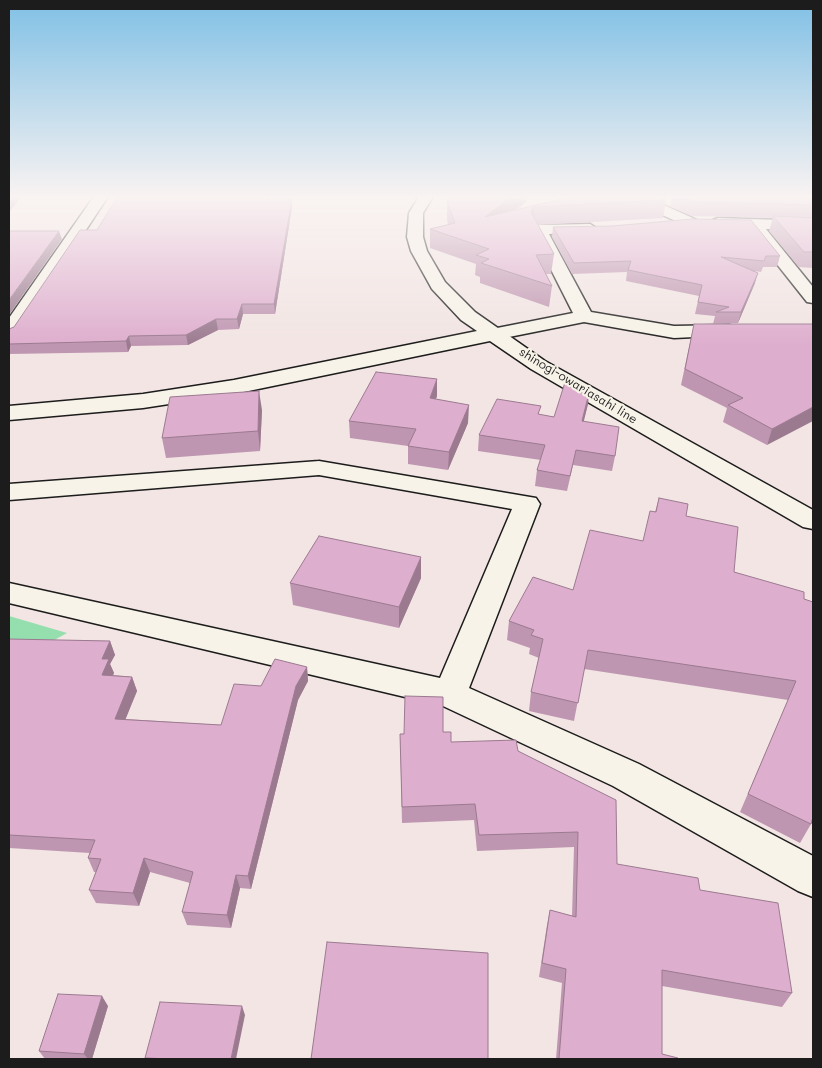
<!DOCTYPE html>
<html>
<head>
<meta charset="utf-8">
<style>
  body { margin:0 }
  #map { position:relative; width:822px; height:1068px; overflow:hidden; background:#f2e5e3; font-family:Mali,sans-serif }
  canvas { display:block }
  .frame { position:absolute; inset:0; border:10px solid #1c1c1c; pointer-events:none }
</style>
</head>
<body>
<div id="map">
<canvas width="822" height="1068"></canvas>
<div class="frame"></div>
</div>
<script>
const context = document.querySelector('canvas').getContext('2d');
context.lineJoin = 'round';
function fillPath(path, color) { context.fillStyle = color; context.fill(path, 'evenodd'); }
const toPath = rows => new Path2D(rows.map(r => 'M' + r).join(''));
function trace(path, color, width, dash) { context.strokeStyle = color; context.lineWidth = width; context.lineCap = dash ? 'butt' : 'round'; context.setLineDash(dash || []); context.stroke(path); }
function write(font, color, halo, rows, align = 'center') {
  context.font = font + ' Mali,sans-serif'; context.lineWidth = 4.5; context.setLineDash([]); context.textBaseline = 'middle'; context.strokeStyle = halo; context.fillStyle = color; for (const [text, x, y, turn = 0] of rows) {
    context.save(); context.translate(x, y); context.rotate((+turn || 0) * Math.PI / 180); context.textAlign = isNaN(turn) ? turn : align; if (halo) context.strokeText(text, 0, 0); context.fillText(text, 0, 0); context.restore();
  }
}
fillPath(toPath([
  [9,616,67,633,9,665]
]), '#95dfae');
const street = toPath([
  [95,195,109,195,16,336,9,338,9,318,95,195],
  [630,195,641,195,695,219,698,222,690,227,685,225,630,201,628,198,630,195],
  [718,218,813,221,813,231,766,229,813,287,813,303,807,302,749,229,713,226,710,223,713,220,718,218],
  [590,224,598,229,595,232,549,234,591,312,674,326,729,325,736,327,739,331,736,335,674,338,584,322,494,340,487,338,484,334,487,330,573,313,531,230,539,225,590,224],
  [319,461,536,498,540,504,469,688,639,764,813,856,813,897,798,891,613,786,443,706,9,603,9,583,440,678,512,509,319,475,9,500,9,484,319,461]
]);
const secondary = toPath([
  [420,195,434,195,423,213,423,237,427,251,445,282,475,312,545,361,813,510,813,529,803,527,531,369,490,341,234,394,143,408,9,420,9,406,143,394,234,380,477,331,461,320,432,289,411,251,407,237,409,213,420,195]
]);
trace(street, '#1c1c1c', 3);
trace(secondary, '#1c1c1c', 3);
fillPath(street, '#f7f3e8');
fillPath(secondary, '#f7f3e8');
fillPath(toPath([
  [579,195,666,200,663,218,538,225,554,254,551,274,546,274,552,286,549,307,480,283,480,277,475,275,476,264,430,248,430,229,448,225,447,220,447,202,527,201,516,210],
  [672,195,813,195,813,268,799,267,769,231,773,218,692,216,670,206],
  [270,199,292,207,275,314,243,314,239,329,218,330,188,345,131,346,128,352,9,354,9,329,14,327,97,230],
  [553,227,780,256,777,267,763,267,761,272,754,271,755,283,738,323,713,324,715,316,695,314,699,296,626,281,627,272,572,274,552,237],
  [694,324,813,324,767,445,723,422,727,408,681,385],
  [437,396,436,399,468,423,448,470,408,464,408,446,350,438,349,421],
  [588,404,583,422,615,456,612,471,573,465,567,491,535,486,537,470,541,460,478,451,479,435,540,415,554,417],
  [262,410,260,451,166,458,162,438],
  [659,498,686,516,734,572,804,599,811,824,800,843,740,812,788,700,584,669,574,721,529,711,531,692,539,658,529,654,530,648,507,640,509,621,573,590,643,541,655,512],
  [421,578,399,628,293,605,290,583],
  [9,639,110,641,115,655,110,664,114,673,113,675,132,677,137,691,125,719,221,725,261,686,307,667,308,681,298,700,251,889,240,888,231,928,187,925,182,912,190,883,150,872,139,906,96,903,89,890,96,872,94,872,88,858,90,853,9,848],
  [443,732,451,742,518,751,617,864,700,890,792,993,782,1007,662,986,662,1054,678,1059,556,1059,562,983,539,977,547,925,550,910,572,916,574,847,477,851,474,820,402,823,400,734],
  [108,1006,92,1059,45,1059,39,1051]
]), '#bf96b1');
fillPath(toPath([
  [13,195,23,195,9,212,9,200],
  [268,195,271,195,271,196,268,208,267,199],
  [513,195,527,195,527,201,484,235,485,217],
  [292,199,292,207,275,314,274,304],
  [534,207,533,226,531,212],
  [59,231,62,239,9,315,9,300],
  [758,273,755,283,738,323,741,312],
  [242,304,243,314,239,329,237,319],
  [216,319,218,330,188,345,186,335],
  [129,336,131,346,128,352,126,341],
  [437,379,437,396,429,416,430,398],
  [590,389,588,404,580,437,582,421],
  [259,391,262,410,260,451,258,431],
  [469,405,468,423,448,470,449,452],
  [813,407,813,421,767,445,772,429],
  [421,557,421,578,399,628,399,607],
  [110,641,115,655,110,664,114,673,107,689,102,675,102,659],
  [307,667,308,681,298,700,251,889,248,876,296,686],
  [132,677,137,691,120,733,115,719],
  [144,858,150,872,139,906,133,893],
  [236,875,240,888,231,928,227,915],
  [102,996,108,1006,92,1059,88,1059,84,1054],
  [242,1006,245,1015,236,1059,231,1059]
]), '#9b7a90');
const building = toPath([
  [9,195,13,195,9,200,9,195],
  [119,195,268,195,267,199,292,199,274,304,242,304,237,319,216,319,186,335,129,336,126,341,9,344,9,329,14,327,80,230,97,230,119,195],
  [450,195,513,195,485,217,579,195,657,195,666,200,534,207,531,212,554,254,536,255,552,286,481,263,489,259,476,255,489,249,430,229,455,223,447,202,450,195],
  [681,195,813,195,813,205,695,202,681,195],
  [773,216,813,218,813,252,804,252,773,216],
  [692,219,751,220,780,256,766,256,764,261,721,257,758,273,741,312,716,312,729,307,698,302,702,285,628,270,631,261,574,263,553,227,612,226,692,219],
  [9,231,59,231,9,300,9,231],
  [694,324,813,324,813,407,772,429,728,405,743,398,685,369,694,324],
  [376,372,437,379,430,398,469,405,449,452,408,446,416,429,349,421,376,372],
  [567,376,590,389,582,421,619,427,615,456,576,450,570,476,537,470,545,445,479,435,497,399,541,406,538,414,554,417,567,376],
  [259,391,258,431,162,438,170,397,259,391],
  [659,498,688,504,686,516,738,527,734,572,804,592,804,599,813,602,813,817,811,824,748,794,796,681,588,650,578,703,531,692,543,639,531,635,534,630,509,621,533,577,573,590,590,530,643,541,650,511,656,512,659,498],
  [319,536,421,557,399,607,290,583,319,536],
  [9,639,110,641,102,659,109,659,102,675,132,677,115,719,221,725,234,684,261,686,275,659,307,667,296,686,248,876,236,875,227,915,182,912,193,872,144,858,133,893,89,890,101,859,88,858,95,840,9,835,9,639],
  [405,696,443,697,443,732,451,732,451,742,516,740,518,751,616,800,617,864,698,878,700,890,778,903,792,993,662,970,662,1054,678,1058,678,1059,559,1059,566,969,542,963,550,910,576,917,578,832,479,835,475,804,402,807,400,734,404,734,405,696],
  [327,942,488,953,488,1059,311,1059,327,942],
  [58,994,102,996,84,1054,39,1051,58,994],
  [160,1002,242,1006,231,1059,170,1059,145,1058,160,1002]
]);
fillPath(building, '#deaece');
trace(building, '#9b7a90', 1);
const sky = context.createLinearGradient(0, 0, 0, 345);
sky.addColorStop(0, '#80c0e5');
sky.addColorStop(0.57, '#f9f3f2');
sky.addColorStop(1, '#f9f3f200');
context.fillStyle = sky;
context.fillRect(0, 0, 822, 345);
write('12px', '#1c1c1c', '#f7f3e8', [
  ["shinogi-owariasahi line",578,386,31]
]);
</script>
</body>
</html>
